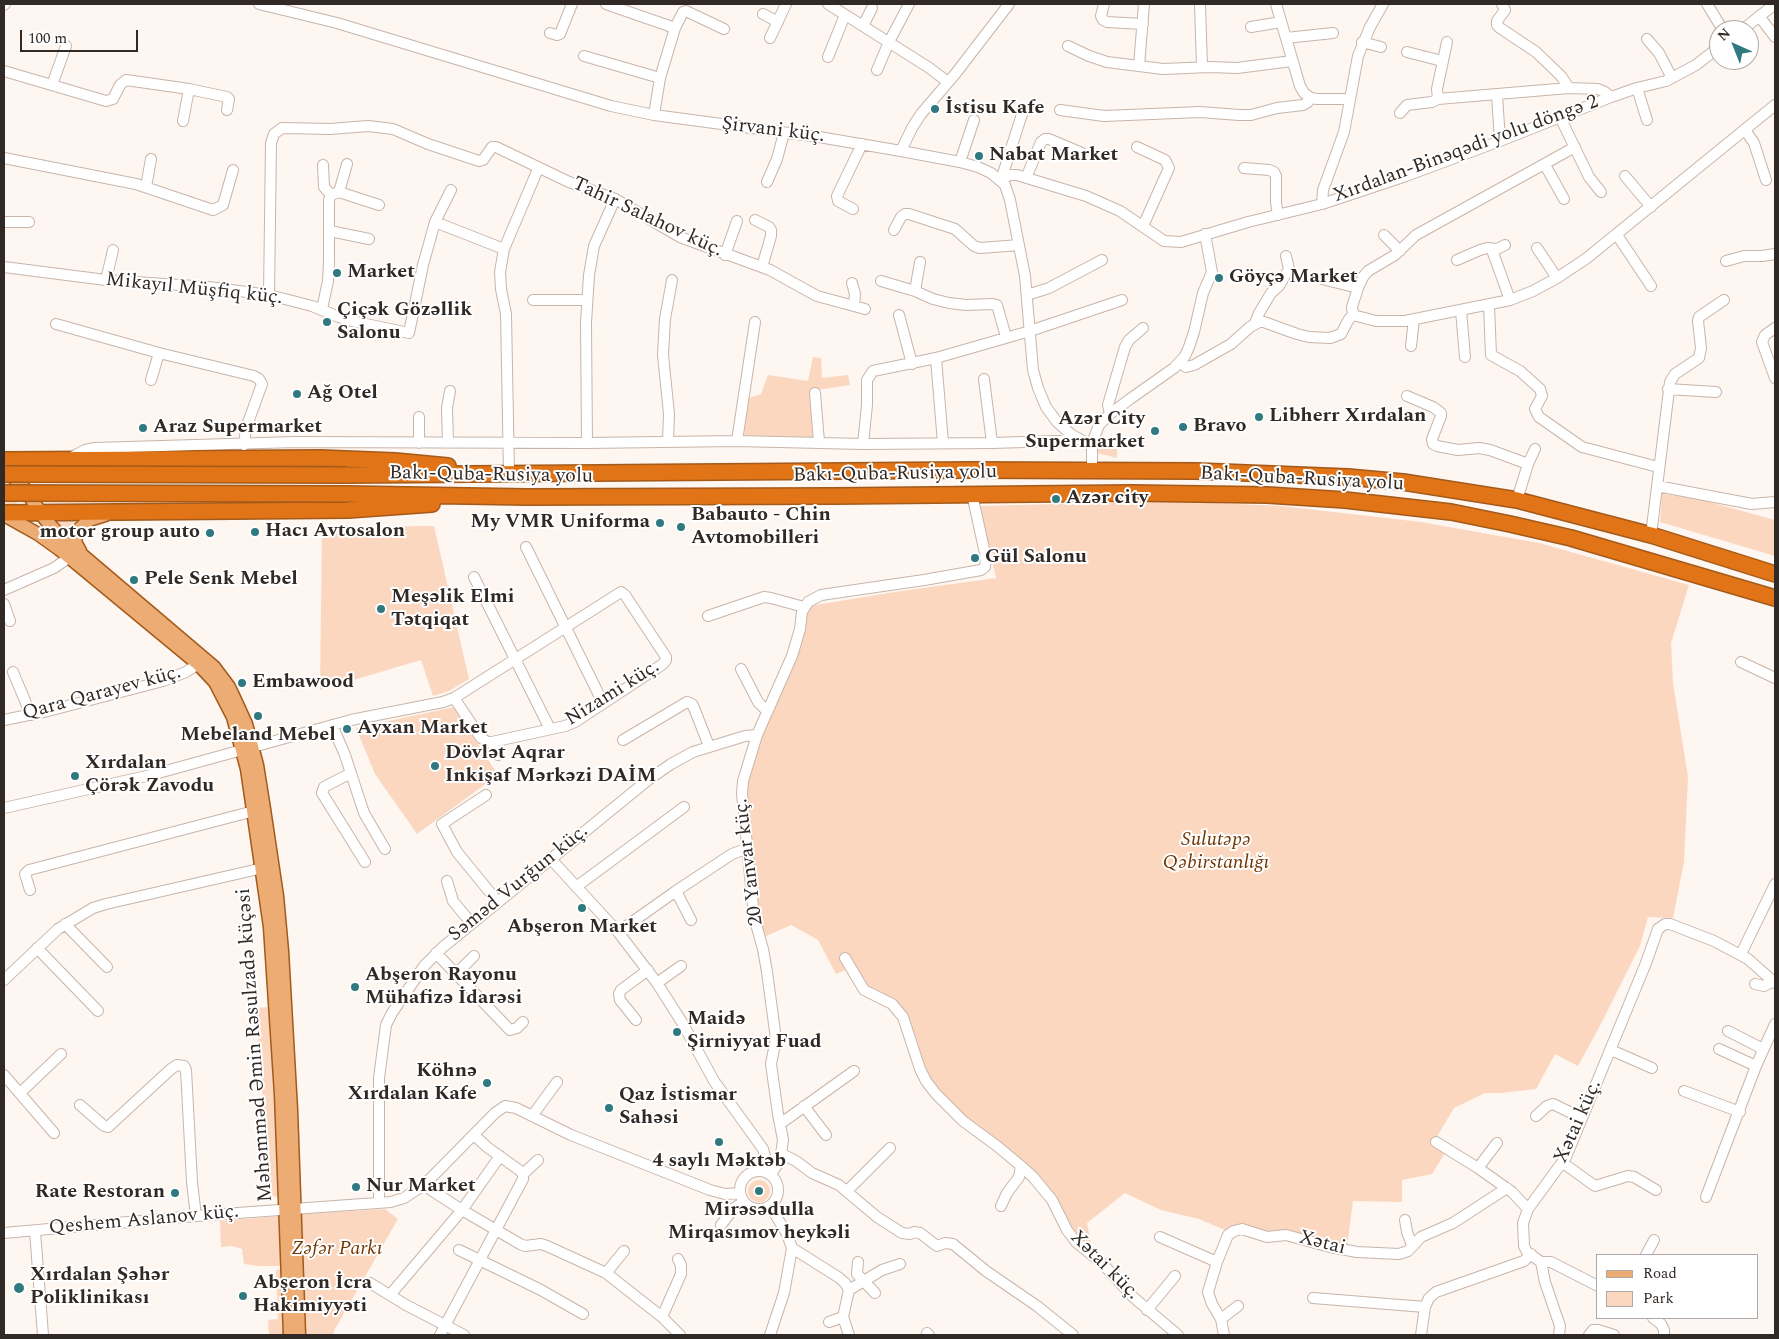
<!DOCTYPE html>
<html>
<head>
<meta charset="utf-8">
<style>
  body { margin:0 }
  #map { position:relative; width:1779px; height:1339px; overflow:hidden; background:#fef6f1; font-family:Spectral,serif }
  canvas { display:block }
  .frame { position:absolute; inset:0; border:5px solid #312925; pointer-events:none }
  .legend { position:absolute; left:1596px; top:1254px; width:162px; height:65px; box-sizing:border-box; background:#fff; border:1px solid #ada9a8; margin:0; padding:6px 9px; list-style:none; font-size:15px; color:#312925 }
  .legend li { display:flex; align-items:center; gap:10px; height:25px }
  .legend b { width:25px; border:1px solid #ada9a8 }
  .north { position:absolute; left:1709px; top:20px; width:50px; height:50px; box-sizing:border-box; background:#fff; border:1px solid #ada9a8; border-radius:50%; rotate:316deg; font-size:14px; font-weight:700; line-height:20px; text-align:center; color:#312925 }
  .north::after { content:''; display:block; margin:auto; width:18px; height:22px; background:#307980; clip-path:polygon(50% 0,100% 100%,50% 72%,0 100%) }
  .scale { position:absolute; left:20px; top:30px; width:118px; height:22px; box-sizing:border-box; border:2px solid #312925; border-top:0; padding-left:6px; font-size:15px; line-height:18px; white-space:nowrap; color:#312925; -webkit-text-stroke:4px #fff; paint-order:stroke }
</style>
</head>
<body>
<div id="map">
<canvas width="1779" height="1339"></canvas>
<div class="frame"></div>
<ul class="legend">
<li><b style="height:6px;background:#ecac73"></b>Road</li>
<li><b style="height:14px;background:#fcd7c0"></b>Park</li>
</ul>
<div class="north">N</div>
<div class="scale">100 m</div>
</div>
<script>
const context = document.querySelector('canvas').getContext('2d');
context.lineJoin = 'round';
function fillPath(path, color) { context.fillStyle = color; context.fill(path, 'evenodd'); }
const toPath = rows => new Path2D(rows.map(r => 'M' + r).join(''));
function trace(path, color, width, dash) { context.strokeStyle = color; context.lineWidth = width; context.lineCap = dash ? 'butt' : 'round'; context.setLineDash(dash || []); context.stroke(path); }
function write(font, color, halo, rows, align = 'center') {
  context.font = font + ' Spectral,serif'; context.lineWidth = 4; context.setLineDash([]); context.textBaseline = 'middle'; context.strokeStyle = halo; context.fillStyle = color; for (const [text, x, y, turn = 0] of rows) {
    context.save(); context.translate(x, y); context.rotate((+turn || 0) * Math.PI / 180); context.textAlign = isNaN(turn) ? turn : align; if (halo) context.strokeText(text, 0, 0); context.fillText(text, 0, 0); context.restore();
  }
}
fillPath(toPath([
  [813,357,821,358,822,378,848,375,850,385,811,391,813,437,744,437,748,398,761,394,768,375,808,381],
  [1098,443,1117,448,1117,458,1097,453],
  [4,475,14,484,19,500,14,507,4,506],
  [1662,494,1695,498,1775,520,1775,556,1660,522],
  [1174,501,1281,506,1421,522,1539,543,1689,585,1671,643,1673,683,1688,777,1684,862,1673,918,1648,917,1640,946,1601,1024,1578,1066,1555,1054,1536,1089,1500,1093,1485,1093,1454,1108,1432,1145,1445,1153,1432,1174,1402,1180,1402,1202,1353,1201,1347,1247,1270,1234,1227,1231,1199,1219,1161,1210,1125,1193,1087,1223,1091,1243,1085,1247,1029,1171,961,1114,945,1098,925,1074,908,1019,867,989,853,967,836,974,818,940,791,925,764,937,756,916,744,791,753,760,801,643,809,606,901,591,996,578,979,506],
  [54,521,75,521,65,534],
  [434,526,469,679,449,691,433,696,421,660,320,690,322,527],
  [454,707,498,775,417,834,375,774,356,728],
  [271,1007,279,1197,270,1196,256,1008],
  '748 1191a11 11 0 1 1 22 0a11 11 0 1 1-22 0Z',
  [385,1209,398,1219,335,1329,333,1335,302,1335,299,1214],
  [280,1216,282,1266,258,1266,244,1264,242,1249,232,1246,221,1247,220,1221],
  [281,1269,284,1335,269,1335,268,1320,278,1319,276,1270]
]), '#fcd7c0');
const minor = toPath([
  [259,4,337,23,611,106,654,115,819,137,901,151,960,162,978,167,991,173,1005,185,1010,200,1025,276,1033,370,1038,388,1046,407,1057,422,1072,435,1092,446],
  [606,4,675,28,660,78,654,115],
  [828,4,928,67,948,82],
  [1104,4,1101,16,1103,20,1107,22,1143,24],
  [1200,4,1202,67],
  [1276,4,1300,86,1304,93,1311,98,1317,99,1350,99],
  [1502,4,1505,10,1497,21,1497,25,1500,28,1536,52,1561,76,1569,88],
  [1707,4,1723,30],
  [4,5,5,4],
  [763,14,778,22],
  [1759,16,1775,37],
  [863,26,872,8],
  [1251,27,1281,22],
  [675,28,683,12,686,11,724,29],
  [1742,30,1775,4],
  [550,33,557,35,560,34,572,4],
  [770,38,786,4],
  [1286,38,1333,33],
  [1647,39,1659,53,1672,78],
  [1362,42,1381,47],
  [1447,42,1437,89,1438,99,1569,88,1598,89,1605,92,1611,97],
  [1068,46,1089,56,1107,62,1163,69,1210,67,1237,68,1292,61],
  [1407,52,1442,61],
  [584,56,660,78],
  [828,57,845,15],
  [1139,66,1144,4],
  [877,70,889,42,909,4],
  [4,71,106,101,113,99,120,85,126,80,189,89,227,97,229,99,227,110],
  [52,85,66,46],
  [1637,88,1647,120],
  [1497,95,1500,141],
  [1060,110,1104,116,1200,112,1239,115,1251,115,1277,108,1303,105,1308,102,1311,98],
  [1400,113,1407,105,1432,102,1438,99],
  [1560,117,1589,177,1601,192],
  [183,121,189,89],
  [1745,130,1754,143,1766,180],
  [1137,147,1165,160,1169,168,1143,226],
  [901,151,912,128,921,114,956,73,1009,4],
  [4,158,136,184,213,210,223,205,233,170],
  [960,162,974,120],
  [323,165,324,187,331,195],
  [1545,165,1564,199],
  [1244,168,1269,170,1274,172,1276,176,1276,202,1278,215],
  [1625,176,1651,207],
  [1026,178,1041,142,1045,139,1049,139,1082,153],
  [1001,180,1010,175,1017,175,1086,196,1120,211,1164,241,1181,242,1248,222,1322,204,1406,176,1500,141,1611,97,1637,88,1666,81,1696,65,1719,47],
  [1001,180,1023,111],
  [767,182,777,159,784,133],
  [146,187,151,159],
  [339,192,347,164],
  [1322,204,1323,190,1344,132,1358,56,1370,27,1383,4],
  [853,209,838,201,837,196,862,144],
  [755,220,769,227,771,230,771,236,762,267],
  [4,222,29,222],
  [435,222,504,249],
  [894,230,901,217,905,214,909,214,955,229,974,246,980,248,1019,245],
  [330,231,369,239],
  [1384,235,1400,251],
  [1617,235,1651,286],
  [1537,248,1557,278],
  [1492,250,1510,300],
  [725,255,737,221],
  [1457,260,1480,250,1487,248,1497,249,1505,245],
  [1726,261,1744,256,1762,256,1775,254],
  [920,262,915,291,933,299,949,303,966,305,993,304,997,305,1006,337],
  [4,267,106,280,209,287,269,295,312,306,339,317,352,321,409,333,423,265,435,222,451,190],
  [1322,279,1358,288],
  [106,280,113,250],
  [881,281,915,291],
  [852,283,855,294,854,306],
  [269,295,271,143,274,134,282,128,330,129,368,126,393,129,428,144,479,161,483,160,492,147,496,147,569,182,615,199,680,237,770,270,817,296,865,309],
  [1027,295,1049,288,1102,260],
  [533,300,587,300],
  [1489,305,1491,355,1520,371,1540,389,1542,396,1535,409,1539,417,1582,447,1658,467],
  [322,309,328,281,329,262,329,200,331,195,339,192,379,205],
  [1461,311,1465,357],
  [899,315,912,364],
  [1353,315,1376,321,1405,321,1510,300,1533,291,1557,278,1587,258,1775,105],
  [1353,315,1352,307,1358,288,1363,277,1368,271,1395,255,1416,235,1575,147],
  [1255,323,1259,313,1271,293,1279,286,1289,269,1286,256],
  [56,324,159,353,254,376,259,379,262,384,246,428,244,445],
  [1775,328,1765,335,1762,342,1775,378],
  [1411,346,1414,319],
  [936,358,943,443],
  [1180,363,1186,367,1194,365,1231,344,1250,327,1261,321,1297,334,1309,337,1330,338,1341,334,1349,319,1353,315],
  [984,379,992,443],
  [151,380,159,353],
  [1668,389,1716,392],
  [815,393,819,442],
  [1407,396,1433,407,1441,413,1441,416,1432,439,1433,444,1437,446,1458,450,1479,448,1490,450,1528,464],
  [1110,414,1108,405,1125,347,1129,340,1143,328],
  [668,441,669,414,663,355,665,319,672,280],
  [737,441,755,322],
  [419,443,419,417],
  [448,443,447,408,450,391],
  [587,443,586,323,589,275,594,246,615,199],
  [863,444,867,405,867,380,873,371,936,358,1030,331,1122,300],
  [70,458,85,450,95,448,295,442,587,443,737,441,863,444,992,443,1056,441,1063,441,1072,435],
  [1092,470,1092,446,1094,438,1099,425,1110,414,1130,399,1174,368,1185,356,1189,347,1194,332,1203,293,1212,272,1205,234],
  [509,473,506,314,501,289,500,272,504,249,538,169],
  [1657,486,1752,504,1775,502],
  [1517,500,1528,464,1535,449],
  [1651,535,1670,382,1675,374,1699,358,1701,348,1698,321,1699,317,1724,300],
  [526,547,603,703],
  [474,577,550,729],
  [4,590,54,568,64,561,69,557],
  [4,604,10,621],
  [708,616,764,597,771,598,804,607],
  [1741,662,1775,678],
  [741,669,758,702,767,711],
  [13,672,31,715],
  [4,720,48,711,163,681,186,672,198,664],
  [332,725,345,755,364,813,385,849],
  [623,740,687,702,692,704,694,708,709,746],
  [492,742,498,755],
  [351,773,324,787,322,793,365,862],
  [486,795,442,824,457,852,497,901],
  [4,808,151,775,351,720,443,702,454,698,621,592,625,595,666,657,666,660,663,664,575,722,565,726,492,742,488,742,481,738,454,698],
  [550,858,618,932,657,983,683,1024,714,1081,763,1149,765,1156,761,1171],
  [447,881,453,901,471,923],
  [576,887,684,807],
  [30,890,25,874,29,870,254,811],
  [676,891,691,920],
  [65,924,107,967],
  [618,932,676,891,732,854,748,848],
  [37,948,98,1011],
  [436,953,510,1030,517,1028,523,1022],
  [1741,954,1775,884],
  [845,958,864,990,892,1004,903,1017,920,1069,926,1081,936,1094,963,1121,997,1146,1021,1166,1019,1177,1007,1193,1001,1206],
  [456,974,474,956],
  [4,980,58,929,93,908,106,904,263,868],
  [657,983,681,966],
  [1755,984,1764,986,1774,981],
  [636,1020,620,1000,619,994,621,990,648,970],
  [1728,1031,1763,1049],
  [1719,1049,1756,1066],
  [1611,1050,1652,1068],
  [4,1075,54,1133],
  [1684,1091,1740,1112],
  [20,1093,61,1054],
  [80,1105,104,1126,108,1127,171,1069,177,1065,184,1066,186,1070,192,1182,196,1216],
  [804,1106,826,1135],
  [532,1116,557,1082],
  [1536,1116,1547,1106,1553,1104,1582,1118],
  [780,1124,854,1071],
  [1436,1142,1478,1168,1512,1192,1528,1209],
  [782,1154,796,1161,812,1173,839,1185,877,1217,902,1233,910,1234,914,1232,920,1233,937,1246,945,1243,953,1244,986,1271,1037,1306,1073,1335],
  [1563,1163,1595,1186,1628,1176,1634,1177,1656,1190],
  [1021,1166,1033,1177,1052,1200,1067,1230,1076,1242,1102,1263,1133,1297,1178,1335],
  [1478,1168,1497,1143],
  '740 1190a19 19 0 1 1 38 0a19 19 0 1 1-38 0Z',
  [523,1174,538,1160],
  [770,1175,780,1161,783,1140,778,1114,771,1064,776,1039,767,972,763,949,754,917,742,794,743,781,757,735,792,656,800,629,802,612,808,602,821,595,924,580,981,570,985,567,986,558,972,494],
  [425,1184,431,1190,462,1210,520,1244,525,1246,541,1244,547,1246,606,1273,662,1317,680,1335],
  [847,1191,890,1148],
  [1706,1197,1756,1066,1775,1024],
  [379,1203,379,1078,386,1025,392,1013,424,966,443,947,648,780,671,764,693,752,745,736,757,735],
  [1405,1220,1407,1232,1412,1245],
  [721,1225,734,1208,744,1202],
  [35,1231,43,1335],
  [4,1233,196,1216,391,1202,404,1198,425,1184,495,1113,505,1106,516,1108,571,1135,710,1190,725,1194,740,1193],
  [1160,1237,1217,1262],
  [792,1248,838,1277,845,1283,849,1290],
  [459,1250,541,1290,583,1314],
  [1646,1255,1654,1240],
  [858,1262,857,1274,875,1293],
  [1541,1262,1551,1262,1598,1286],
  [606,1273,624,1251],
  [370,1283,406,1305,464,1335],
  [390,1295,462,1210,500,1156],
  [1313,1298,1425,1307],
  [1147,1310,1175,1276],
  [662,1317,681,1274,681,1265,678,1259],
  [1653,1318,1661,1324,1664,1330,1664,1335],
  [1221,1319,1238,1306],
  [829,1322,843,1317],
  [927,1333,929,1335],
  [440,1335,523,1179,523,1174,519,1170,487,1147,474,1135],
  [770,1335,784,1293,792,1248,787,1234,770,1206],
  [849,1335,843,1317,849,1290,882,1270,900,1264],
  [1224,1335,1221,1319,1212,1304,1208,1292,1217,1262,1228,1235,1234,1231,1242,1229,1267,1237,1286,1235,1330,1247,1357,1252,1399,1254,1408,1251,1421,1237,1453,1223,1507,1188],
  [1421,1335,1425,1307,1429,1298,1436,1292,1524,1261,1531,1254],
  [1559,1335,1560,1326,1545,1282,1541,1262,1527,1252,1524,1246,1523,1223,1528,1209,1566,1157,1646,963,1658,929,1665,924,1670,924,1714,941,1748,959,1775,983],
  [1589,1335,1593,1330,1598,1330,1614,1335]
]);
const major = toPath([
  [7,471,24,488,45,519,61,537,214,667,229,687,246,724,257,765,264,809,277,896,282,951,291,1110,299,1335],
  [4,515,38,534,59,549,198,664,215,682,233,717,247,769,270,927,281,1094,290,1335],
  [80,551,75,542,77,531,89,520,105,515]
]);
const highway = toPath([
  [4,460,321,458,395,461,448,466],
  [347,475,971,470,1196,471,1348,477,1403,482,1517,500,1651,535,1775,574],
  [348,494,527,497,836,496,1131,493,1267,495,1345,500,1451,512,1510,524,1571,538,1775,598],
  [4,513,348,510,432,504]
]);
trace(minor, '#c8b5aa', 12);
trace(major, '#a35a1b', 15);
trace(highway, '#a35a1b', 18);
trace(minor, '#fff', 10);
trace(major, '#ecac73', 12);
trace(highway, '#e07416', 15);
const highwayBridge = toPath([
  [4,474,347,475],
  [4,493,348,494]
]);
trace(highwayBridge, '#a35a1b', 18, []);
trace(highwayBridge, '#e07416', 15);
for (const [x, y, r, color] of [
  [935,109,5,"#307980"],
  [979,156,5,"#307980"],
  [337,273,5,"#307980"],
  [1219,278,5,"#307980"],
  [327,322,5,"#307980"],
  [297,394,5,"#307980"],
  [1259,417,5,"#307980"],
  [1183,427,5,"#307980"],
  [143,428,5,"#307980"],
  [1155,431,5,"#307980"],
  [1056,499,5,"#307980"],
  [660,523,5,"#307980"],
  [681,527,5,"#307980"],
  [255,532,5,"#307980"],
  [210,533,5,"#307980"],
  [975,558,5,"#307980"],
  [134,580,5,"#307980"],
  [381,609,5,"#307980"],
  [242,683,5,"#307980"],
  [258,716,5,"#307980"],
  [347,729,5,"#307980"],
  [435,766,5,"#307980"],
  [75,776,5,"#307980"],
  [582,908,5,"#307980"],
  [355,987,5,"#307980"],
  [677,1032,5,"#307980"],
  [487,1083,5,"#307980"],
  [609,1108,5,"#307980"],
  [719,1142,5,"#307980"],
  [356,1187,5,"#307980"],
  [759,1191,5,"#307980"],
  [175,1193,5,"#307980"],
  [19,1288,6,"#307980"],
  [243,1296,5,"#307980"]
]) { const dot = new Path2D(); dot.arc(x, y, r, 0, 2 * Math.PI); context.fillStyle = color; context.fill(dot); trace(dot, '#fff', 2); }
write('bold 20px', '#312925', '#fff', [
  ["İstisu Kafe",945,109],
  ["Nabat Market",989,156],
  ["Market",347,273],
  ["Göyçə Market",1229,278],
  ["Çiçək Gözəllik",337,311],
  ["Salonu",337,334],
  ["Ağ Otel",307,394],
  ["Libherr Xırdalan",1269,417],
  ["Azər City",1145,420,"right"],
  ["Supermarket",1145,443,"right"],
  ["Bravo",1193,427],
  ["Araz Supermarket",153,428],
  ["Azər city",1066,499],
  ["Babauto - Chin",691,516],
  ["Avtomobilleri",691,539],
  ["My VMR Uniforma",650,523,"right"],
  ["Hacı Avtosalon",265,532],
  ["motor group auto",200,533,"right"],
  ["Gül Salonu",985,558],
  ["Pele Senk Mebel",144,580],
  ["Meşəlik Elmi",391,598],
  ["Tətqiqat",391,621],
  ["Embawood",252,683],
  ["Ayxan Market",357,729],
  ["Mebeland Mebel",258,736,"center"],
  ["Dövlət Aqrar",445,754],
  ["Inkişaf Mərkəzi DAİM",445,777],
  ["Xırdalan",85,764],
  ["Çörək Zavodu",85,787],
  ["Abşeron Market",582,928,"center"],
  ["Abşeron Rayonu",365,976],
  ["Mühafizə İdarəsi",365,999],
  ["Maidə",687,1020],
  ["Şirniyyat Fuad",687,1043],
  ["Köhnə",477,1072,"right"],
  ["Xırdalan Kafe",477,1095,"right"],
  ["Qaz İstismar",619,1096],
  ["Sahəsi",619,1119],
  ["4 saylı Məktəb",719,1162,"center"],
  ["Nur Market",366,1187],
  ["Rate Restoran",165,1193,"right"],
  ["Mirəsədulla",759,1211,"center"],
  ["Mirqasımov heykəli",759,1234,"center"],
  ["Xırdalan Şəhər",30,1276],
  ["Poliklinikası",30,1299],
  ["Abşeron İcra",253,1284],
  ["Hakimiyyəti",253,1307]
], 'left');
write('20px', '#312925', '#fff', [
  ["Şirvani küç.",773,131,7],
  ["Xırdalan-Binəqədi yolu döngə 2",1466,150,-20],
  ["Tahir Salahov küç.",647,218,25],
  ["Mikayıl Müşfiq küç.",194,290,6],
  ["Bakı-Quba-Rusiya yolu",895,475,-1],
  ["Bakı-Quba-Rusiya yolu",491,476,1],
  ["Bakı-Quba-Rusiya yolu",1302,480,3],
  ["Qara Qarayev küç.",102,694,-15],
  ["Nizami küç.",613,694,-32],
  ["20 Yanvar küç.",750,862,-97],
  ["Səməd Vurğun küç.",519,884,-39],
  ["Məhəmməd Əmin Rəsulzadə küçəsi",256,1045,-94],
  ["Xətai küç.",1579,1122,-66],
  ["Qeshem Aslanov küç.",144,1221,-5],
  ["Xətai",1322,1244,14],
  ["Xətai küç.",1104,1266,45]
]);
write('italic 20px', '#733600', '#fff', [
  ["Sulutəpə",1216,841],
  ["Qəbirstanlığı",1216,864],
  ["Zəfər Parkı",337,1250]
]);
</script>
</body>
</html>
